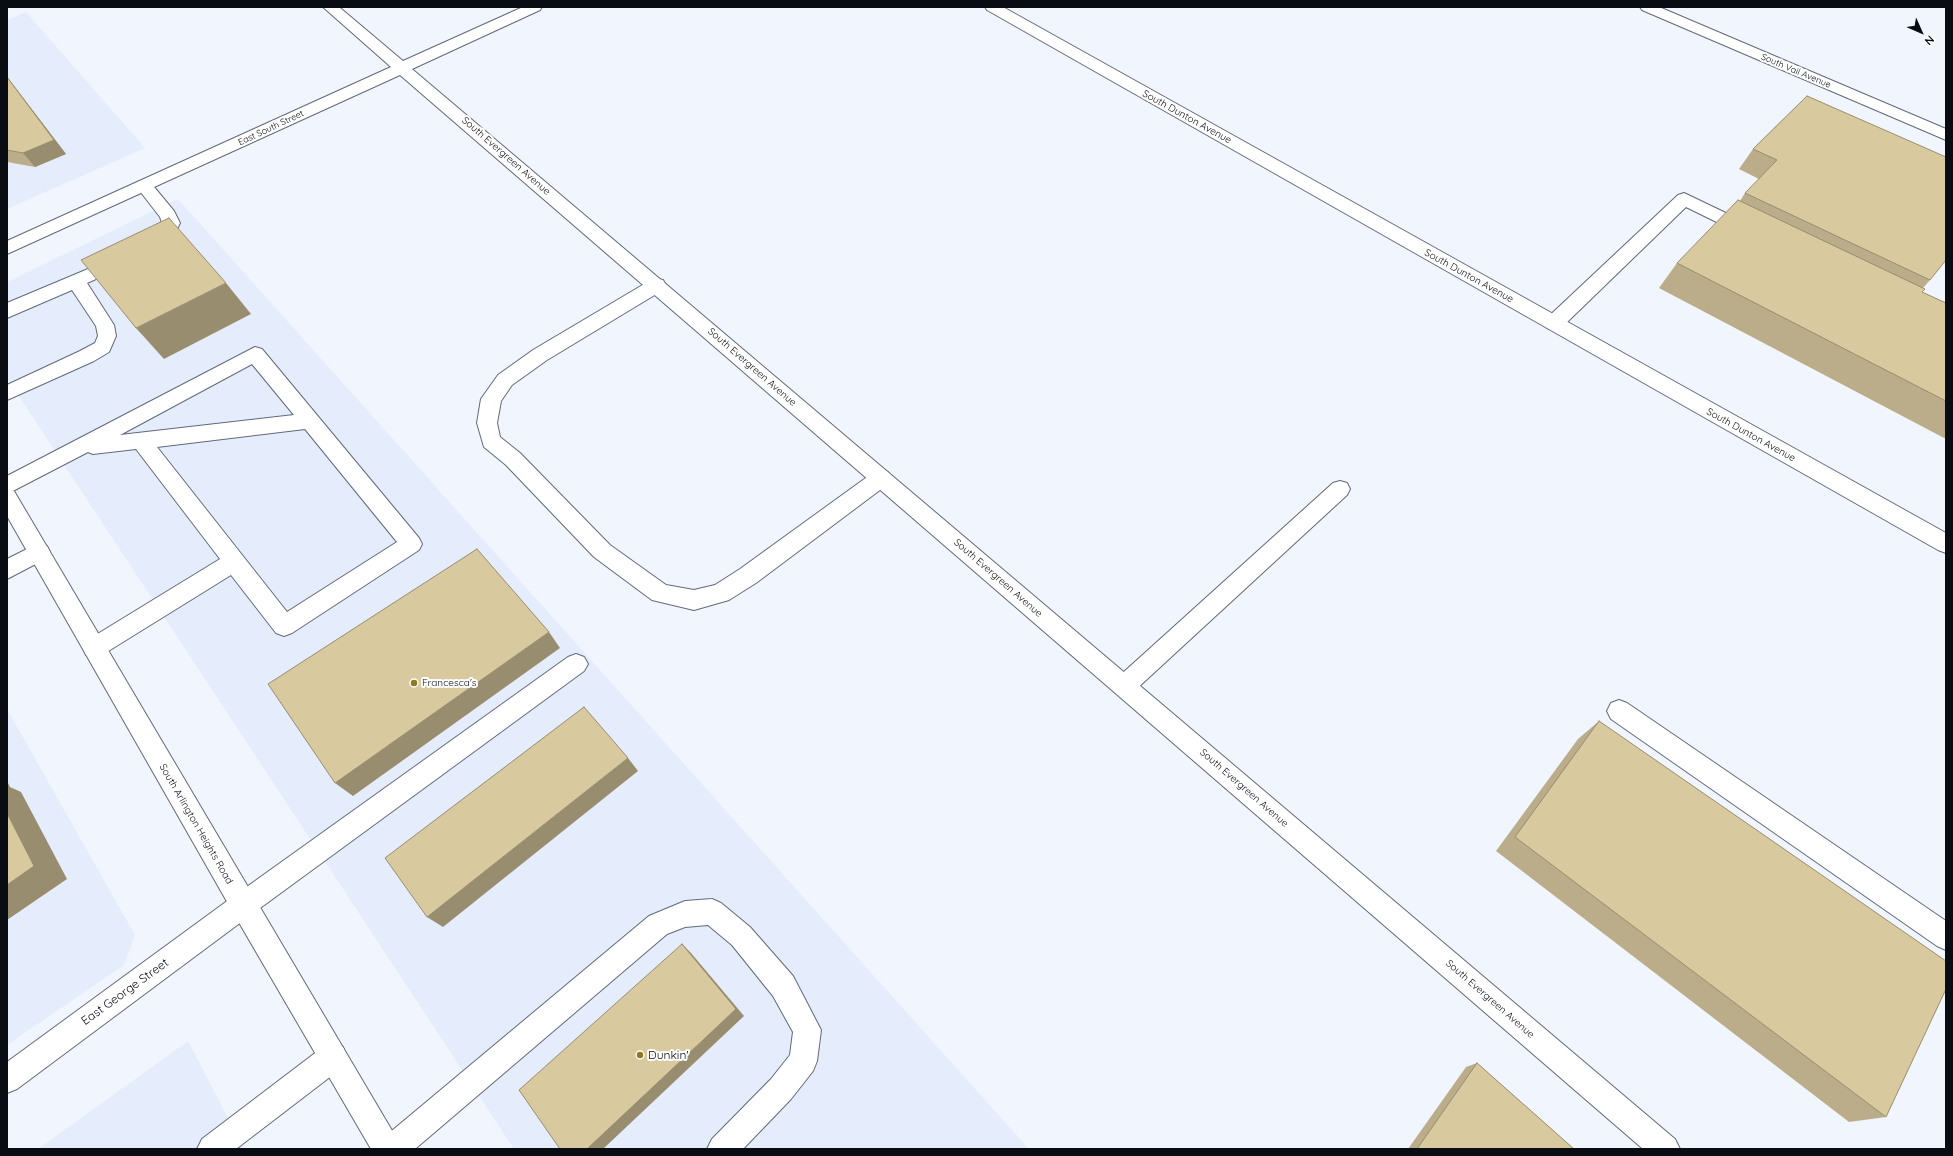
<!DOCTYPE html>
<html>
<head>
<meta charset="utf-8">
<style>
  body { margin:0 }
  #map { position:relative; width:1953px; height:1156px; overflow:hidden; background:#f1f5fd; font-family:Quicksand,sans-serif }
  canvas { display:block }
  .frame { position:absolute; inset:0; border:8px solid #090c12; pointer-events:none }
  .north { position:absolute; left:1901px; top:12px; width:40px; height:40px; -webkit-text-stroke:3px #fff; paint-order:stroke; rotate:135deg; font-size:11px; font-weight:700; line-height:16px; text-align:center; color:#090c12 }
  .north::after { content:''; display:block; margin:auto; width:14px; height:18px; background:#090c12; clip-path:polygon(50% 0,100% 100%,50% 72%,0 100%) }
</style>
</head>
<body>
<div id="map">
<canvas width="1953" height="1156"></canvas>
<div class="frame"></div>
<div class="north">N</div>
</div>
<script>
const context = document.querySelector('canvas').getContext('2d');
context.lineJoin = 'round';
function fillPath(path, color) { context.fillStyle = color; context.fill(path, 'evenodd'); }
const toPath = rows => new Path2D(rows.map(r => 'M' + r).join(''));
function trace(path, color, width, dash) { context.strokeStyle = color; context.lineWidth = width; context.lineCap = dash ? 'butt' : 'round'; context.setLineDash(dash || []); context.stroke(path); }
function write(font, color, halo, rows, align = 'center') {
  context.font = font + ' Quicksand,sans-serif'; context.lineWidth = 4; context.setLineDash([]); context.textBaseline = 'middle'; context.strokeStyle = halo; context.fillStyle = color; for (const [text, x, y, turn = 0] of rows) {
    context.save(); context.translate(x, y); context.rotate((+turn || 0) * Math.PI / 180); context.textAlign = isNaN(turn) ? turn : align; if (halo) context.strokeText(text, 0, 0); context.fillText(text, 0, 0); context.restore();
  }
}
fillPath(toPath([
  [26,12,145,148,7,209,7,20],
  [178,199,1029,1149,514,1149,7,378,7,282],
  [7,709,135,935,124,965,7,1045],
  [188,1041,244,1149,38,1149]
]), '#e5edfd');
const service = toPath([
  [144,180,150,182,174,211,180,223,175,233,163,246,157,248,151,246,148,242,162,223,160,217,136,186,138,182,144,180],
  [1684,193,1753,226,1756,230,1753,234,1747,236,1741,234,1686,207,1561,328,1554,330,1547,328,1545,323,1547,318,1678,195,1684,193],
  [119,256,125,258,128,262,125,266,87,283,114,325,116,336,109,352,94,361,7,400,7,385,80,351,95,343,98,336,96,326,72,290,7,318,7,303,119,256],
  [657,279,663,280,666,285,663,290,547,360,512,385,501,401,497,423,500,437,520,453,610,545,666,585,694,590,715,585,740,569,874,472,881,470,888,472,891,478,888,484,756,583,729,600,694,610,652,600,594,557,506,465,484,447,477,423,481,399,498,375,533,350,651,280,657,279],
  [255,347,262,349,419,538,422,544,419,550,292,633,284,636,276,633,231,575,102,655,94,658,86,655,83,648,86,641,220,559,136,449,93,454,88,452,7,494,7,476,255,347],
  [252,364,294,415,120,435,252,364],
  [305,429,397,542,287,612,157,447,305,429],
  [1340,481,1347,483,1350,489,1347,495,1132,693,1124,697,1116,693,1112,686,1116,679,1333,483,1340,481],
  [39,543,47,546,50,552,47,558,7,579,7,559,39,543],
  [576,654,584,657,588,664,584,671,252,914,243,918,234,914,230,905,234,896,568,657,576,654],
  [1619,700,1627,703,1946,921,1946,950,1937,946,1611,719,1607,711,1611,703,1619,700],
  [712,899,721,903,750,927,793,976,821,1030,817,1061,813,1071,791,1099,743,1149,707,1149,712,1139,771,1079,790,1055,793,1032,773,996,732,945,708,925,685,927,667,934,415,1149,377,1149,382,1139,649,916,685,901,712,899],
  [333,1043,343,1047,347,1057,343,1067,236,1149,197,1149,202,1139,323,1047,333,1043]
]);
const minor = toPath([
  [323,7,339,7,403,61,523,7,542,7,540,10,412,69,1675,1139,1680,1149,1643,1149,400,75,7,254,7,241,391,67,323,7],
  [985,7,1003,7,1946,533,1946,553,1938,550,987,10,985,7],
  [1640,7,1659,7,1946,129,1946,140,1642,10,1640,7],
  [243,892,252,896,256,905,252,914,17,1089,7,1093,7,1062,234,896,243,892]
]);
const secondary = toPath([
  [7,489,14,491,397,1139,402,1149,371,1149,234,914,7,516,7,489]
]);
trace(service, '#61697b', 2);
trace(minor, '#61697b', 2);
trace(secondary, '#61697b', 2);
fillPath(service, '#fff');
fillPath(minor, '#fff');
fillPath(secondary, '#fff');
fillPath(toPath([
  [7,77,12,83,66,154,35,167,7,162],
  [1807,96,1930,280,1923,288,1922,292,1946,303,1946,439,1659,288,1677,263,1740,201,1745,193,1759,179,1739,169,1753,149],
  [1599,721,1886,1117,1849,1122,1496,851,1578,739],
  [1477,1063,1574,1149,1408,1149,1466,1067]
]), '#bbad89');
fillPath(toPath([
  [7,77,66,154,35,167,23,153],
  [226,283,251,314,164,359,136,328],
  [549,632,560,648,353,796,335,783],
  [628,758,638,771,443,927,427,917],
  [7,781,10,787,21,792,67,879,7,920],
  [682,944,691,953,744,1016,603,1149,587,1149]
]), '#988d6f');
const building = toPath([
  [7,77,54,140,23,153,7,150,7,77],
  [1807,96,1946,157,1946,260,1930,280,1745,193,1777,160,1753,149,1807,96],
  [1738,200,1925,289,1922,292,1946,303,1946,401,1677,263,1738,200],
  [169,218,226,283,136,328,81,260,169,218],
  [477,549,549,632,335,783,268,684,477,549],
  [584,707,628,758,427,917,385,858,584,707],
  [1599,721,1946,961,1946,989,1886,1117,1515,837,1599,721],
  [7,813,34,866,7,885,7,813],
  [682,944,736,1009,587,1149,560,1149,519,1090,682,944],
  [1477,1063,1574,1149,1417,1149,1477,1063]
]);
fillPath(building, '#d9c99f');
trace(building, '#988d6f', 1);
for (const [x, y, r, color] of [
  [414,683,4,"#94781f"],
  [640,1055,4,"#94781f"]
]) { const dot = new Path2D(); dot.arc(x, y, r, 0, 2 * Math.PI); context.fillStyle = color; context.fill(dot); trace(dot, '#fff', 1.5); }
write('9px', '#090c12', '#fff', [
  ["South Vail Avenue",1796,71,23],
  ["East South Street",271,128,-25]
]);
write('10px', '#090c12', '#fff', [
  ["South Dunton Avenue",1187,117,29],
  ["South Evergreen Avenue",506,156,41],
  ["South Dunton Avenue",1469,276,29],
  ["South Evergreen Avenue",752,367,41],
  ["South Dunton Avenue",1751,435,29],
  ["South Evergreen Avenue",998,578,41],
  ["South Evergreen Avenue",1244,788,41],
  ["South Arlington Heights Road",196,824,60],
  ["South Evergreen Avenue",1490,999,41]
]);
write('10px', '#090c12', '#fff', [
  ["Francesca's",422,683]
], 'left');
write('12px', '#090c12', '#fff', [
  ["East George Street",125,992,-36]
]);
write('12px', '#090c12', '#fff', [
  ["Dunkin'",648,1055]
], 'left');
</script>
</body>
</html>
